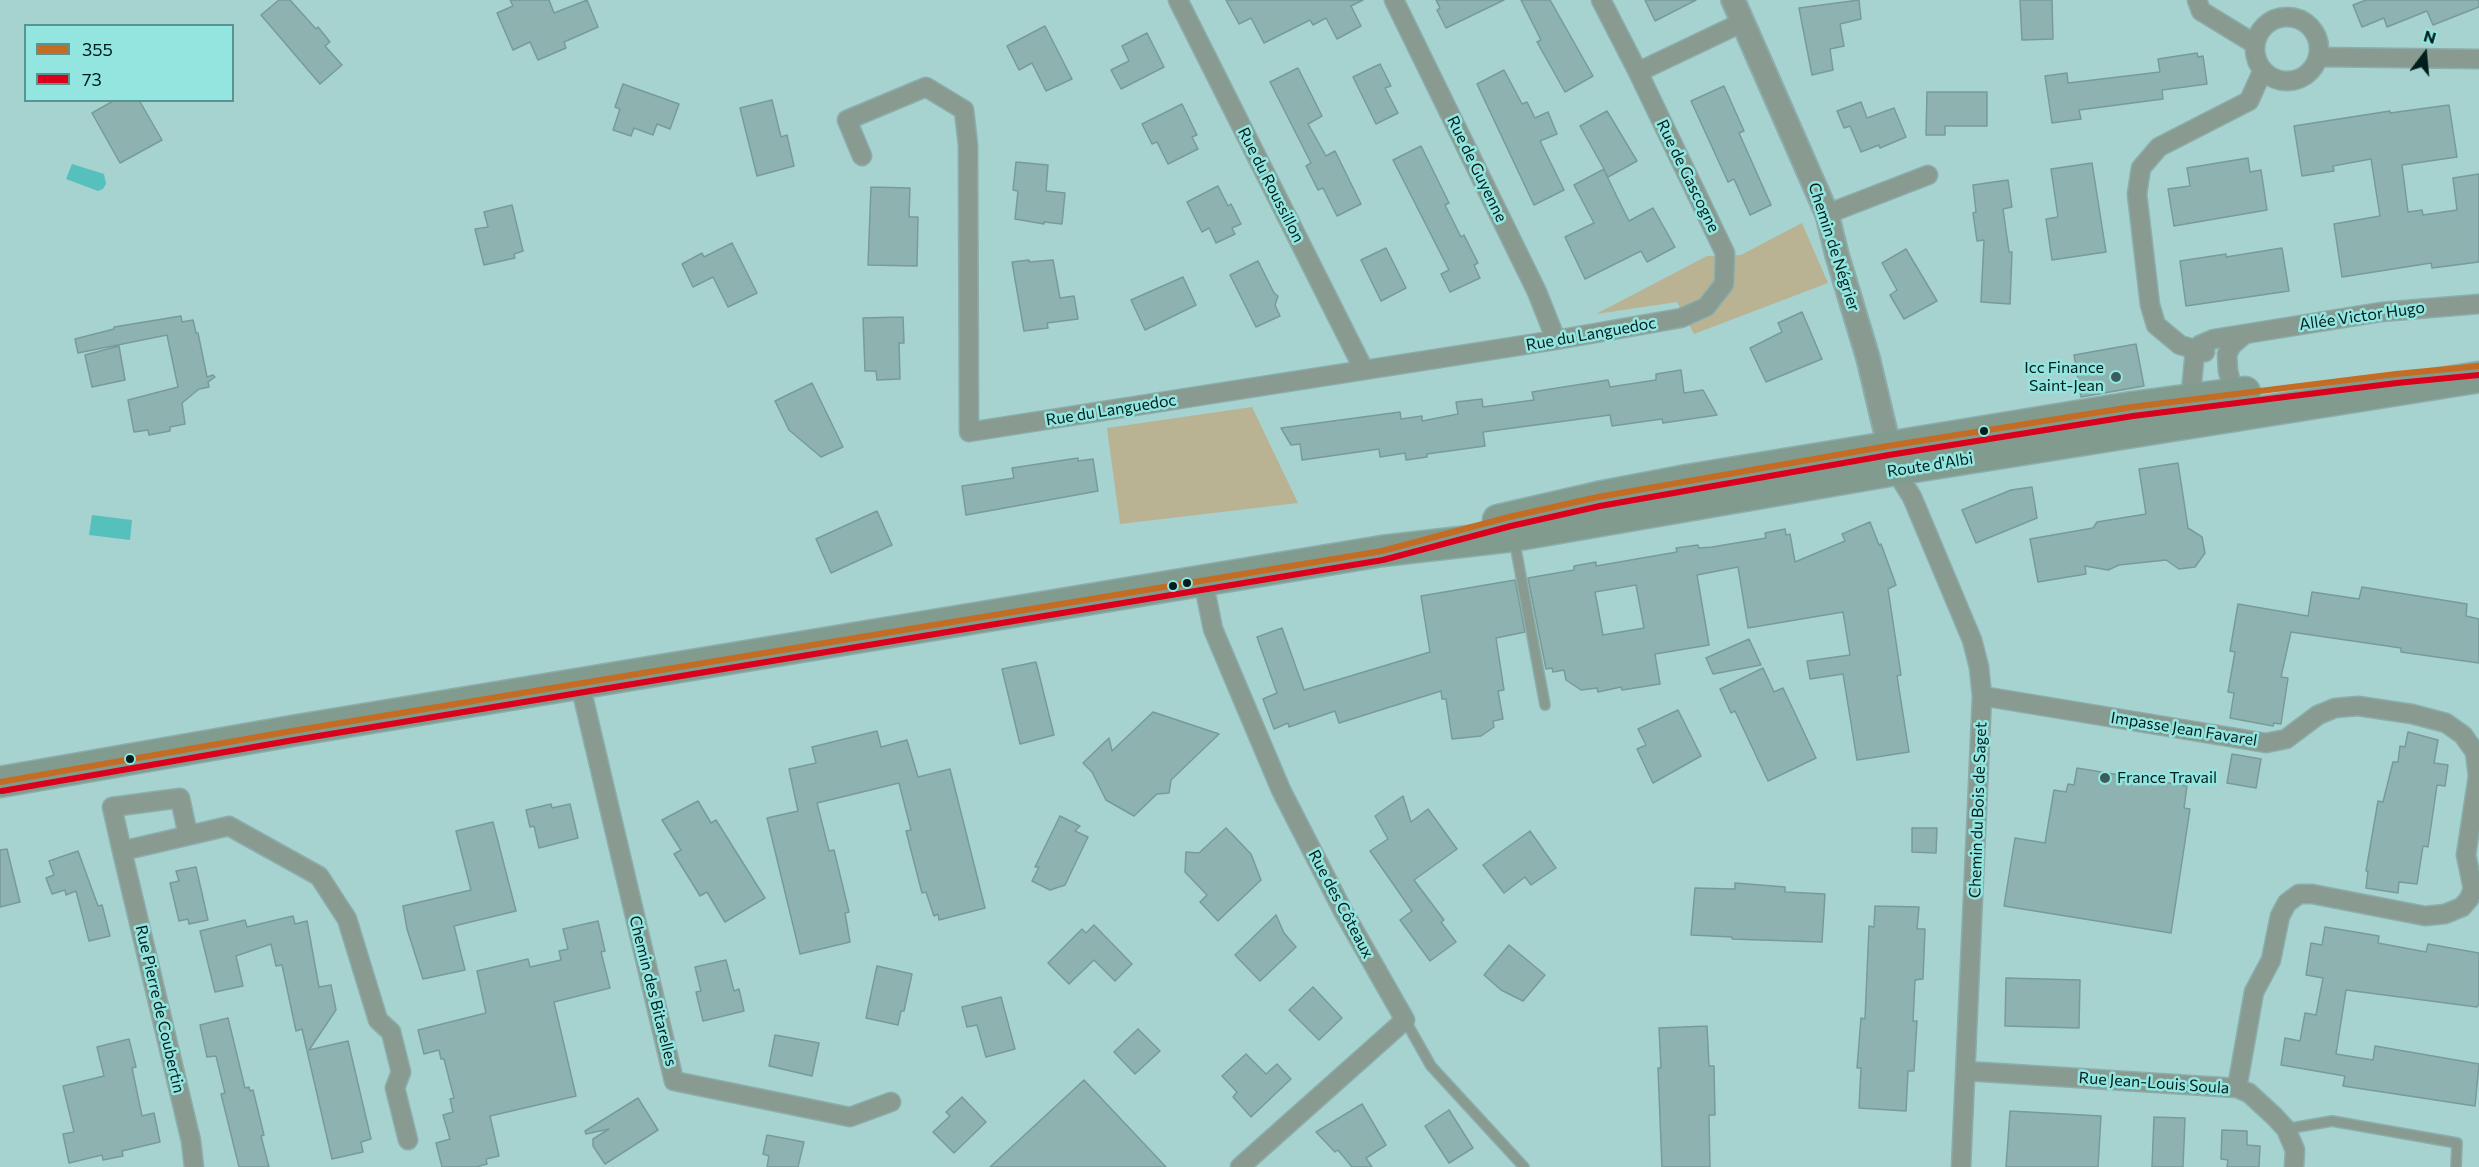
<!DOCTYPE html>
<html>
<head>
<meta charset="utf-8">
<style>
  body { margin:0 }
  #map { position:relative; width:2479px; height:1167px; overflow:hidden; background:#a6d2d0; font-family:Commissioner,sans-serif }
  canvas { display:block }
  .legend { position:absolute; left:24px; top:24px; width:210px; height:78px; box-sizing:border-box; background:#93e5e0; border:2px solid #589592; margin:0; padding:8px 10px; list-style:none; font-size:18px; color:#001e1d }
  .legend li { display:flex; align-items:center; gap:12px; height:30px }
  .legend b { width:30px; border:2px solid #589592 }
  .north { position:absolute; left:2395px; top:24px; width:60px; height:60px; -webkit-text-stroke:4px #93e5e0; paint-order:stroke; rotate:16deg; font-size:16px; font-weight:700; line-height:24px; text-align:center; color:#001e1d }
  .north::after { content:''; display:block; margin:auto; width:21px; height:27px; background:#001e1d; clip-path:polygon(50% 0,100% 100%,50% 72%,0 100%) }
</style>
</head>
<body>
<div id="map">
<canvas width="2479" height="1167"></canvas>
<ul class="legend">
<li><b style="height:8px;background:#c46c23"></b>355</li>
<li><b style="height:8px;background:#db001b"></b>73</li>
</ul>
<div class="north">N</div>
</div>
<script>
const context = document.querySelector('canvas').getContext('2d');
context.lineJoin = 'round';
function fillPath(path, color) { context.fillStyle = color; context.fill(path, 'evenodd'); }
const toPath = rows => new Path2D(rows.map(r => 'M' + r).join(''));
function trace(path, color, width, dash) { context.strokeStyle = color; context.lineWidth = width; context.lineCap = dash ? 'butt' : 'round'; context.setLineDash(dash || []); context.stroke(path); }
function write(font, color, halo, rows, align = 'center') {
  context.font = font + ' Commissioner,sans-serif'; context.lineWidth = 5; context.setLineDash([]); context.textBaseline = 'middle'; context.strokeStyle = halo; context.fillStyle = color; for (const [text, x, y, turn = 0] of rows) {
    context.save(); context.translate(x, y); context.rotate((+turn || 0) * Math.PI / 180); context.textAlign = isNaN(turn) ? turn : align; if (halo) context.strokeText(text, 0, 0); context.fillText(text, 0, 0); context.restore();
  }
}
fillPath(toPath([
  [1802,223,1828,283,1694,334,1677,302,1596,314,1707,256,1741,255],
  [1252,407,1298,503,1120,524,1107,428]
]), '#b9b394');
fillPath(toPath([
  [72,164,104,174,106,184,103,189,98,191,66,179],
  [92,515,132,520,130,540,89,535]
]), '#56c0bc');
const building = toPath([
  [279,0,290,0,316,29,318,27,330,42,325,46,342,65,320,84,261,15,279,0],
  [510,0,549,0,554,13,587,0,598,27,564,42,566,48,538,60,530,42,513,50,497,13,513,6,510,0],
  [1226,0,1363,0,1351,6,1361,26,1337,39,1326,18,1313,25,1310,20,1264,43,1251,18,1239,24,1226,0],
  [1436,0,1504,0,1446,28,1437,10,1440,8,1436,0],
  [1521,0,1550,0,1593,76,1565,92,1537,42,1541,40,1521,0],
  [1645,0,1696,0,1655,21,1645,0],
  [1859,0,1861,19,1840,24,1844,46,1830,49,1833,70,1812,75,1799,8,1859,0],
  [2020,0,2052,0,2053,39,2022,40,2020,0],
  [2366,0,2479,0,2479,7,2433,25,2427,11,2387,27,2384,18,2362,27,2353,5,2366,0],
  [1045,26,1072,79,1046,91,1032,63,1019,70,1007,46,1045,26],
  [1147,33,1164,67,1121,89,1111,70,1129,61,1122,46,1147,33],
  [2197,53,2198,57,2203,56,2207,84,2162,90,2163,99,2079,110,2081,119,2052,123,2045,76,2067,73,2068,83,2160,72,2158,59,2197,53],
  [1380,64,1391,86,1385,88,1398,113,1376,124,1353,77,1380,64],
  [1298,68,1322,116,1308,124,1326,156,1335,151,1361,204,1337,216,1323,188,1318,190,1306,166,1311,163,1270,82,1298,68],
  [1504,70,1522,104,1527,102,1535,118,1548,112,1557,134,1540,141,1564,190,1534,205,1477,84,1504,70],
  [623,84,679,104,670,129,657,124,653,135,634,128,631,136,613,130,620,109,615,107,623,84],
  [1724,86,1744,131,1739,133,1771,205,1750,215,1734,179,1728,182,1691,101,1724,86],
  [1927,92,1987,92,1987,126,1945,126,1945,135,1926,135,1927,92],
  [115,100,139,100,162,140,120,163,92,113,115,100],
  [772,100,781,137,787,135,794,166,757,176,740,108,772,100],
  [1861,102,1867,118,1894,108,1906,137,1880,148,1879,145,1861,152,1850,126,1844,128,1837,111,1861,102],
  [1182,104,1197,135,1192,137,1198,149,1168,164,1157,142,1152,144,1142,124,1182,104],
  [2449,105,2457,157,2402,165,2408,212,2422,210,2423,215,2457,210,2453,178,2479,174,2479,262,2432,268,2431,263,2342,277,2334,224,2380,216,2371,159,2333,166,2334,171,2302,176,2294,126,2390,111,2390,113,2449,105],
  [1607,111,1637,161,1608,177,1604,170,1617,197,1629,221,1653,208,1675,247,1647,262,1641,251,1585,279,1565,237,1594,223,1574,185,1604,169,1580,126,1607,111],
  [1421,146,1449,203,1445,205,1461,237,1464,235,1478,263,1474,265,1480,278,1450,292,1441,274,1449,270,1393,160,1421,146],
  [2248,158,2250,172,2261,170,2267,210,2174,226,2168,189,2190,186,2187,168,2248,158],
  [1016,162,1048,165,1046,191,1065,193,1062,224,1044,222,1044,224,1015,219,1018,191,1013,190,1016,162],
  [2092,163,2106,252,2052,260,2046,219,2058,217,2051,169,2092,163],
  [2008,180,2012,207,2003,209,2009,252,2012,252,2010,304,1981,302,1984,240,1977,241,1973,213,1976,212,1973,185,2008,180],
  [1218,186,1228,206,1231,204,1241,224,1232,228,1235,234,1216,243,1209,228,1202,232,1187,202,1218,186],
  [871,187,910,188,909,217,918,217,917,266,868,265,871,187],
  [512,205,523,251,514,254,515,258,484,265,475,229,488,227,484,212,512,205],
  [732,243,757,293,728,307,713,277,693,287,682,264,702,253,704,257,732,243],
  [1386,248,1406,288,1381,301,1361,260,1386,248],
  [2282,248,2289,291,2186,306,2180,261,2226,254,2226,257,2282,248],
  [1906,249,1937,301,1904,319,1890,295,1897,290,1882,263,1906,249],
  [1029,260,1029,262,1053,260,1060,298,1074,296,1078,319,1047,323,1048,328,1024,331,1012,262,1029,260],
  [1258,261,1274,293,1278,296,1275,305,1280,316,1256,327,1230,275,1258,261],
  [1183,277,1196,305,1145,330,1131,300,1183,277],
  [1802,312,1822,359,1766,382,1750,348,1782,332,1778,323,1802,312],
  [181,316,182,322,193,320,196,333,198,333,207,377,213,375,215,377,208,382,209,387,199,389,182,403,185,424,170,427,170,431,149,435,148,430,134,432,128,400,178,387,167,335,78,353,75,339,114,329,114,327,181,316],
  [903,317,904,343,899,343,900,379,877,380,876,371,865,371,863,318,903,317],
  [2136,344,2144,386,2081,397,2074,355,2136,344],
  [119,346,125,380,92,387,85,355,119,346],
  [1681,370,1684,393,1703,390,1717,415,1663,423,1662,419,1612,426,1610,415,1483,432,1485,446,1427,454,1427,457,1406,460,1405,453,1380,457,1379,449,1302,460,1300,444,1291,445,1281,428,1400,412,1401,419,1422,416,1422,421,1458,414,1456,402,1482,399,1483,407,1534,400,1532,392,1608,380,1610,387,1656,380,1656,374,1681,370],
  [812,383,843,447,821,457,789,430,775,401,812,383],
  [1078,458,1078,461,1093,459,1098,491,966,515,962,486,1014,478,1012,468,1078,458],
  [2178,463,2188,528,2202,537,2205,553,2195,567,2179,569,2166,560,2119,565,2108,570,2085,566,2086,574,2038,582,2030,539,2093,528,2097,522,2146,514,2139,469,2178,463],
  [2032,487,2037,518,1976,543,1962,510,2011,490,2032,487],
  [877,511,892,545,831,573,816,539,877,511],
  [1870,522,1879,545,1881,544,1896,585,1888,589,1901,675,1897,676,1909,752,1857,760,1843,674,1810,679,1807,661,1850,655,1843,612,1748,628,1738,567,1697,575,1709,645,1655,654,1660,684,1622,690,1621,687,1598,692,1597,688,1581,690,1566,680,1564,670,1553,672,1552,668,1546,669,1528,578,1574,570,1574,566,1596,562,1596,566,1677,552,1676,548,1698,545,1699,548,1712,547,1766,538,1765,533,1785,529,1786,535,1790,534,1795,562,1845,541,1842,534,1870,522],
  [1636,585,1644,628,1603,635,1595,592,1636,585],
  [1515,580,1525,632,1496,638,1504,690,1498,691,1503,719,1493,721,1494,727,1481,736,1452,739,1446,699,1442,699,1441,691,1339,723,1335,711,1289,727,1288,723,1274,729,1263,699,1277,693,1257,637,1282,628,1304,690,1430,652,1421,596,1515,580],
  [2362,587,2467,604,2466,616,2479,619,2479,663,2401,652,2401,648,2291,632,2281,677,2288,678,2281,724,2274,723,2273,726,2230,718,2234,693,2228,692,2235,652,2230,651,2238,604,2308,616,2312,592,2359,599,2362,587],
  [1749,639,1761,665,1713,674,1706,658,1749,639],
  [1036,662,1054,735,1020,744,1002,669,1036,662],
  [1763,668,1774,692,1783,688,1816,758,1768,781,1735,711,1731,713,1720,689,1763,668],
  [1678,710,1701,756,1653,783,1637,749,1646,745,1638,729,1678,710],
  [1153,712,1219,734,1171,780,1169,793,1157,794,1134,816,1106,800,1092,772,1083,763,1109,738,1112,751,1153,712],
  [877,731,881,747,907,740,918,777,950,769,985,908,939,920,938,914,934,916,926,892,922,893,906,831,911,830,899,783,854,794,817,803,829,851,834,850,849,912,845,913,850,942,800,954,767,818,798,811,789,769,816,763,812,747,877,731],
  [2408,732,2438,740,2434,763,2448,765,2445,786,2437,785,2428,847,2423,846,2417,884,2399,882,2398,893,2366,888,2368,871,2366,871,2378,801,2383,802,2393,762,2398,762,2400,746,2405,747,2408,732],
  [2232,754,2261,759,2256,788,2227,783,2232,754],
  [2077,768,2187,786,2184,808,2190,809,2171,933,2004,906,2015,838,2045,843,2054,790,2066,792,2068,784,2074,785,2077,768],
  [1403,796,1411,822,1428,809,1457,849,1414,880,1444,920,1441,922,1456,942,1430,961,1400,920,1412,911,1370,851,1388,839,1375,816,1403,796],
  [698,801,711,823,716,820,765,898,725,922,707,892,700,896,694,886,674,854,681,850,662,820,698,801],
  [551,804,552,808,570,804,578,838,539,848,534,826,530,827,526,810,551,804],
  [1060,816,1080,826,1075,831,1088,837,1065,885,1050,890,1032,881,1039,867,1035,867,1060,816],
  [493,822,516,911,454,926,465,970,423,979,407,929,403,906,471,890,456,831,493,822],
  [1226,828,1251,854,1261,880,1218,921,1200,902,1207,895,1185,872,1186,852,1199,853,1226,828],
  [1912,828,1937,828,1936,853,1912,852,1912,828],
  [1530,831,1556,868,1531,885,1525,877,1504,893,1483,865,1530,831],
  [7,849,20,902,0,907,0,850,7,849],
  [78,851,98,906,102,905,110,936,89,941,76,891,66,895,65,890,52,894,46,878,54,875,49,861,78,851],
  [196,867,208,920,189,924,188,919,179,921,170,883,179,881,176,871,196,867],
  [1735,883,1785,887,1785,892,1825,894,1822,942,1732,939,1732,937,1691,935,1695,888,1735,889,1735,883],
  [1875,906,1919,907,1917,929,1925,929,1923,979,1915,980,1913,1021,1917,1021,1914,1071,1908,1071,1906,1111,1859,1108,1861,1068,1857,1068,1861,1018,1865,1019,1869,926,1874,927,1875,906],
  [1276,915,1284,933,1296,947,1260,981,1235,955,1276,915],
  [293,916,295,924,307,921,319,987,331,985,336,1010,309,1050,348,1041,371,1139,361,1142,363,1152,332,1159,302,1029,296,1031,282,965,276,966,271,944,236,956,243,986,215,992,200,931,245,920,247,927,293,916],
  [598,921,605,951,601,952,610,988,554,1002,576,1096,490,1116,499,1156,486,1159,487,1164,476,1167,442,1167,436,1143,450,1139,443,1115,453,1112,450,1099,454,1098,444,1059,441,1059,439,1050,424,1054,418,1030,486,1013,477,971,528,959,530,967,561,960,559,951,568,949,563,929,598,921],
  [1094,925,1132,964,1115,981,1094,960,1069,984,1048,963,1082,929,1086,933,1094,925],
  [2325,927,2379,936,2378,943,2426,952,2428,944,2479,953,2479,1004,2477,1007,2346,990,2336,1054,2373,1060,2375,1046,2479,1064,2475,1106,2343,1086,2345,1076,2281,1065,2285,1038,2300,1041,2305,1013,2316,1015,2323,978,2306,975,2311,943,2322,945,2325,927],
  [1509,945,1545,975,1523,1001,1501,990,1484,975,1509,945],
  [726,960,734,991,739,989,744,1011,703,1021,696,992,701,991,695,967,726,960],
  [877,966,912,974,904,1011,901,1011,898,1025,866,1018,877,966],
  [2006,978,2080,980,2079,1028,2005,1026,2006,978],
  [1313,987,1342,1018,1319,1040,1289,1010,1313,987],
  [1001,997,1015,1049,986,1057,977,1025,967,1027,962,1007,1001,997],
  [228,1018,245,1088,249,1087,250,1091,253,1090,264,1135,261,1136,269,1167,239,1167,221,1094,225,1093,216,1056,207,1057,200,1025,228,1018],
  [1707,1026,1709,1066,1714,1066,1715,1115,1709,1115,1710,1167,1662,1167,1658,1068,1661,1068,1659,1028,1707,1026],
  [1138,1029,1160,1051,1135,1074,1114,1052,1138,1029],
  [775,1035,819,1043,812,1076,769,1066,775,1035],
  [129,1039,136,1067,132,1068,142,1116,154,1113,160,1142,122,1151,123,1156,103,1160,102,1155,69,1163,63,1134,74,1132,63,1086,104,1076,97,1047,129,1039],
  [1246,1054,1266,1074,1277,1064,1291,1079,1251,1117,1233,1097,1237,1092,1222,1076,1246,1054],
  [1084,1080,1166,1167,990,1167,1084,1080],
  [962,1097,986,1122,954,1153,933,1132,950,1116,946,1112,962,1097],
  [638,1098,658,1130,605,1164,593,1146,593,1139,609,1129,586,1134,585,1131,638,1098],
  [1362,1104,1386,1145,1366,1158,1372,1167,1352,1167,1338,1150,1335,1152,1316,1132,1362,1104],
  [1449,1110,1473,1148,1449,1163,1425,1126,1449,1110],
  [2010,1111,2101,1116,2098,1167,2006,1167,2010,1111],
  [2154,1117,2185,1118,2183,1167,2152,1167,2154,1117],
  [2222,1130,2247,1131,2247,1145,2260,1146,2259,1167,2227,1167,2228,1160,2221,1159,2222,1130],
  [767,1135,804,1142,798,1167,767,1167,769,1156,763,1154,767,1135]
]);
fillPath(building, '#8eb2b0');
trace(building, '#779b99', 1.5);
const service = toPath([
  [1514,539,1545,705],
  [1405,1020,1431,1066,1524,1167],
  [2286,1129,2332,1121,2457,1143,2456,1167]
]);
const minor = toPath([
  [1178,0,1364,370],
  [1394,0,1537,292,1556,340],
  [1601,0,1638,72],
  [2197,0,2201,11,2255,44],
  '2255 49a32 32 0 1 1 64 0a32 32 0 1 1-64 0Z',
  [2318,57,2479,59],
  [862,156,847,120,926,87,964,110,968,145,969,432,1556,340,1681,318,1706,307,1724,284,1725,253,1638,72,1743,22],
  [1827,214,1928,175],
  [2205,352,2180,345,2156,325,2150,305,2137,194,2141,168,2159,147,2249,101,2263,70],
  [2230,401,2234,393,2228,371,2227,354,2232,345,2245,334],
  [2199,405,2192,400,2191,392,2195,351,2200,345,2214,339,2381,312,2479,304],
  [1895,470,1912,497,1972,640,1979,667,1982,696,1961,1167],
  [1203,580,1213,629,1281,790,1343,911,1405,1020,1240,1167],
  [580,684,674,1081,850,1117,891,1102],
  [1982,696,2266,743,2286,739,2318,715,2335,708,2358,706,2412,714,2446,723,2463,735,2475,752,2478,776,2466,855,2473,889,2469,899,2462,907,2445,914,2425,916,2312,894,2299,894,2287,903,2280,916,2271,960,2254,992,2237,1088],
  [188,835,180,798,112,807,122,851,229,826,319,876,347,919,378,1020,391,1032,401,1072,395,1088,408,1140],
  [122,851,191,1141,194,1167],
  [1966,1071,2237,1088,2249,1093,2275,1117,2286,1129,2295,1150,2294,1167]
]);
const tertiary = toPath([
  [1733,0,1827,214,1837,255,1868,358,1893,463]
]);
const primary = toPath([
  [1498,520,1598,497,1687,480,2132,407,2245,392],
  [0,782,292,731,1382,551,1513,536,1895,470,2479,377]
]);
trace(service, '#8baeac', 12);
trace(minor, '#8baeac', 21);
trace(tertiary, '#8baeac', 26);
trace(primary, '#8baeac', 33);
trace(service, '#899b90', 9);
trace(minor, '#899b90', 18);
trace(tertiary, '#899b90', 22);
trace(primary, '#819b8f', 30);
trace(toPath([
  [0,782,292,731,1382,551,1509,517,1598,497,1888,446,2132,407,2396,374,2479,366]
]), '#c46c23', 6);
trace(toPath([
  [2,791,294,740,1383,560,1511,526,1600,506,1889,455,2133,416,2397,383,2479,375]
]), '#db001b', 6);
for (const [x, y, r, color] of [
  [2116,377,6,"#3a5d5c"],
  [1984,431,5,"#001e1d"],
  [1187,583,5,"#001e1d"],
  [1173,586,5,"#001e1d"],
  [130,759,5,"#001e1d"],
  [2105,778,6,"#3a5d5c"]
]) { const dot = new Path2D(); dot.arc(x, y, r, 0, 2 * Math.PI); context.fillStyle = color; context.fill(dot); trace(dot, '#93e5e0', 2); }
write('16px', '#001e1d', '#93e5e0', [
  ["Rue de Guyenne",1477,169,64],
  ["Rue de Gascogne",1688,176,64],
  ["Rue du Roussillon",1271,185,63],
  ["Chemin de Négrier",1834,247,72],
  ["Allée Victor Hugo",2362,316,-8],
  ["Rue du Languedoc",1591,334,-10],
  ["Rue du Languedoc",1111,410,-9],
  ["Route d'Albi",1930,465,-9],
  ["Impasse Jean Favarel",2184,729,9],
  ["Chemin du Bois de Saget",1978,810,-88],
  ["Rue des Côteaux",1341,904,62],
  ["Chemin des Bitarelles",653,991,76],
  ["Rue Pierre de Coubertin",160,1009,77],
  ["Rue Jean-Louis Soula",2154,1083,4]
]);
write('16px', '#001e1d', '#93e5e0', [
  ["Icc Finance",2104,368],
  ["Saint-Jean",2104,386],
  ["France Travail",2117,778,"left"]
], 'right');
</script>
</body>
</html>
